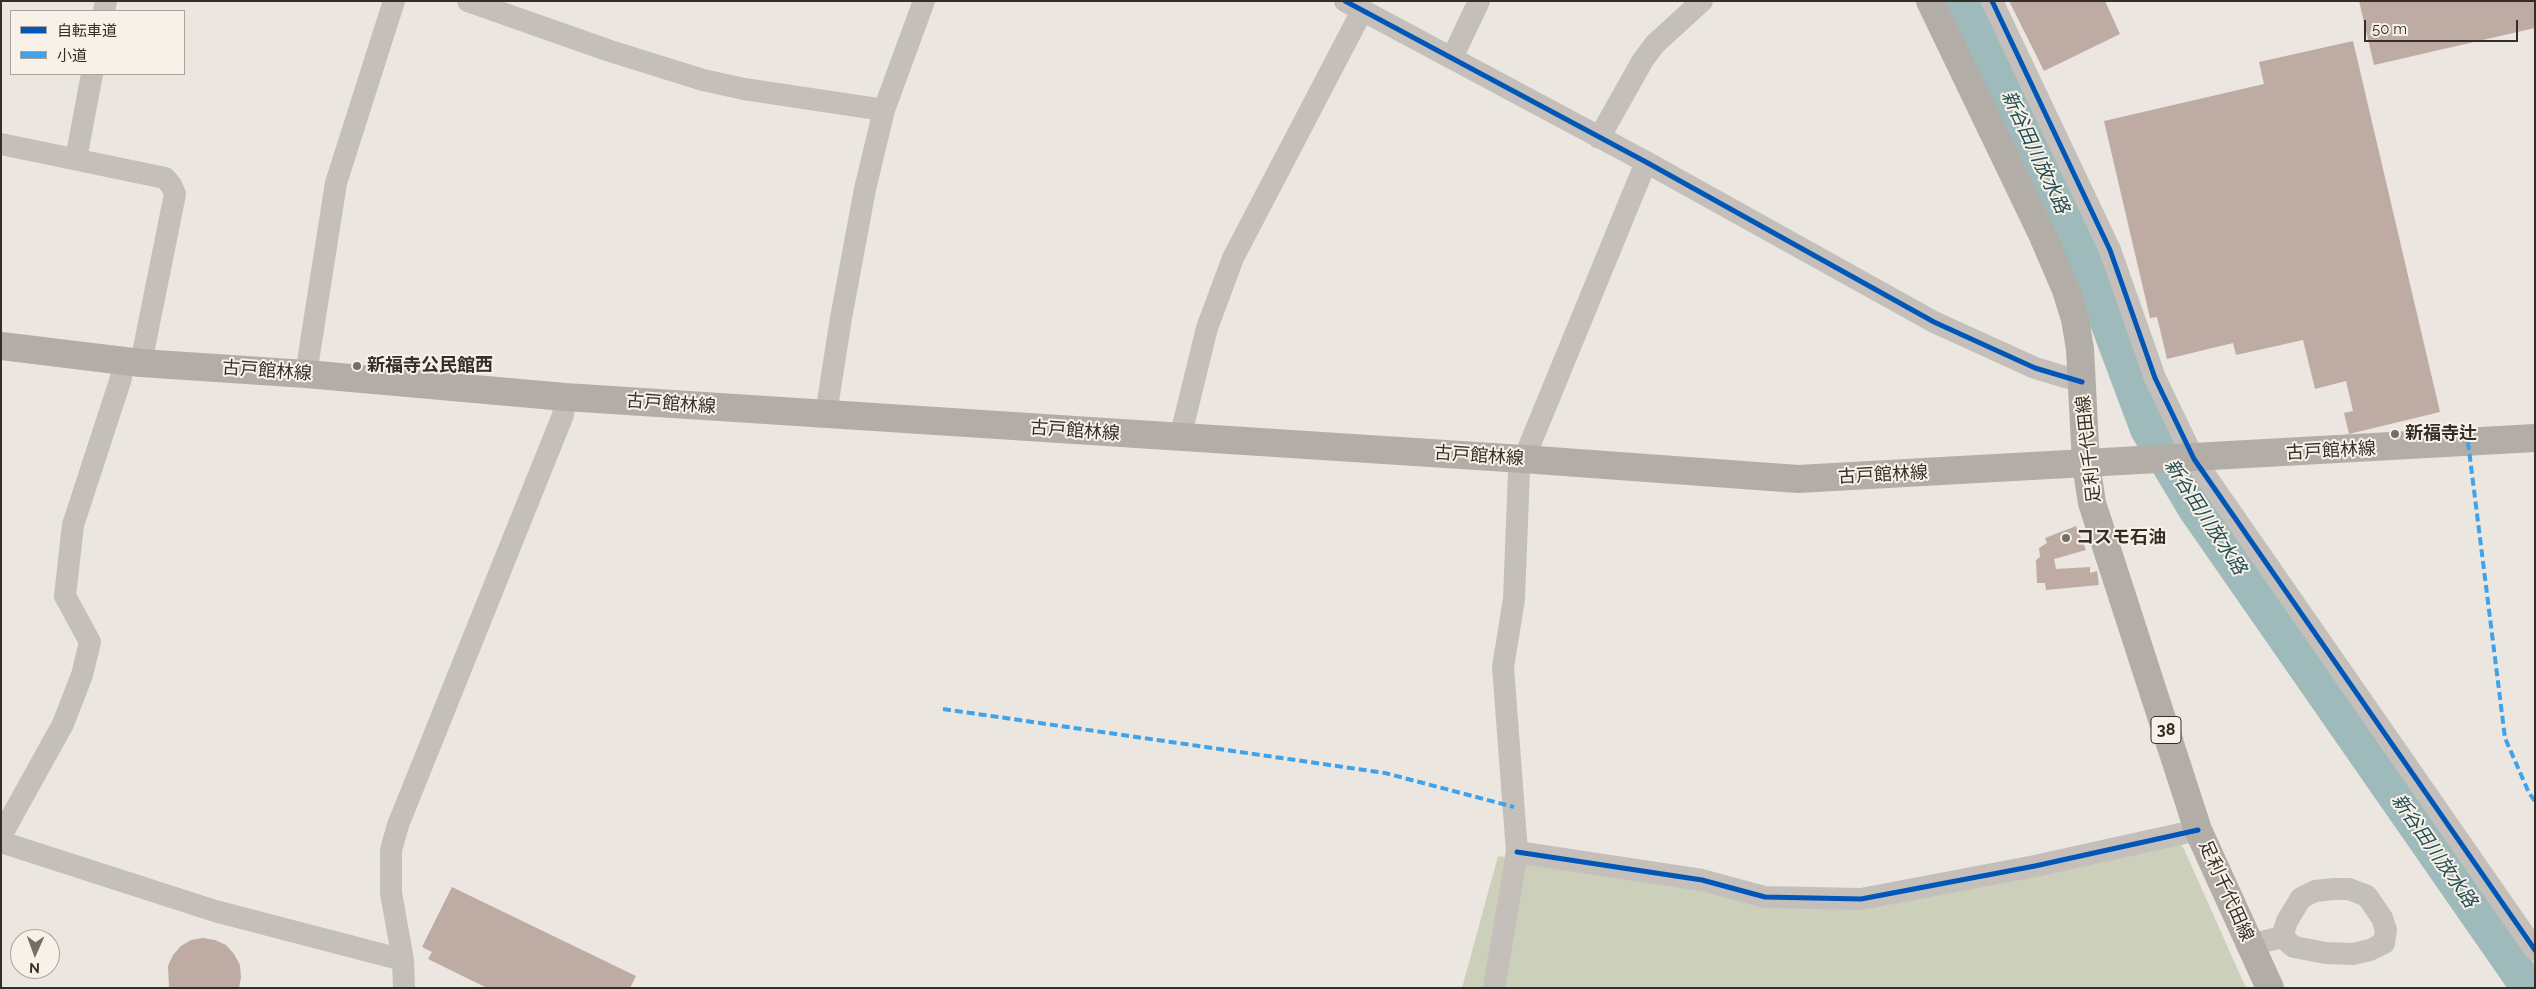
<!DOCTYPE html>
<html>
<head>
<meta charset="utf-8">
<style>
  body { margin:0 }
  #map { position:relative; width:2536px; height:989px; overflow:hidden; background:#ece6e0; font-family:Raleway,"Noto Sans JP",sans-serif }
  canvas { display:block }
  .frame { position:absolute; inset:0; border:2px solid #352d28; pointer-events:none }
  .legend { position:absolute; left:10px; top:10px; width:175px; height:65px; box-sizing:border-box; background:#f8f1e8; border:1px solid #aaa39b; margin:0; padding:6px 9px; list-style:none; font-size:15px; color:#352d28 }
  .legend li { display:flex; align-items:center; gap:10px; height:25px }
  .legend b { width:25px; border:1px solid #aaa39b }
  .north { position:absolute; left:10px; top:929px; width:50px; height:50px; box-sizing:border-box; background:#f8f1e8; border:1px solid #aaa39b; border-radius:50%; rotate:182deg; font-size:14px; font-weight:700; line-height:20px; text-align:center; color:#352d28 }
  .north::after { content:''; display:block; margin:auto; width:18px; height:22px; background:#756e68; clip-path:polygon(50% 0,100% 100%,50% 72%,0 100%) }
  .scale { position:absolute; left:2364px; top:20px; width:154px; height:22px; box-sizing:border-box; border:2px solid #352d28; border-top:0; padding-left:6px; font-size:15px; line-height:18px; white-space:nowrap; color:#352d28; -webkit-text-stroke:4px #f8f1e8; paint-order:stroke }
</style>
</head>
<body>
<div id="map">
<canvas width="2536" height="989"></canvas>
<div class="frame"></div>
<ul class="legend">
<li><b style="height:6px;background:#0057b8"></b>自転車道</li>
<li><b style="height:6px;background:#3ea3eb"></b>小道</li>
</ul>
<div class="north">N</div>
<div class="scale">50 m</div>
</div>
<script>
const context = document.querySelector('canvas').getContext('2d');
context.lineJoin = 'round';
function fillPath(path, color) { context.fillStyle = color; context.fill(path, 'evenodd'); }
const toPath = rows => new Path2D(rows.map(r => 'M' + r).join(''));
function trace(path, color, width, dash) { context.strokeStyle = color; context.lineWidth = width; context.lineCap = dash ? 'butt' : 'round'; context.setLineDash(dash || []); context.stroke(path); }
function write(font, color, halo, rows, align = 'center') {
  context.font = font + ' Raleway,"Noto Sans JP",sans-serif'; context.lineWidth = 4; context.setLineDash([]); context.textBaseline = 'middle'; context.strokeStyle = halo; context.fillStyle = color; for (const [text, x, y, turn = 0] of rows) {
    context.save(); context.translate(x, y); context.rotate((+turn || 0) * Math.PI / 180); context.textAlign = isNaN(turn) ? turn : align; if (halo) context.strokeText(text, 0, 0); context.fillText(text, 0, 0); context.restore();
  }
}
fillPath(toPath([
  [2173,835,2184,849,2246,988,1462,988,1498,856,1745,892,1881,896]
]), '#ccd0bb');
trace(toPath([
  [1964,1,2078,242,2148,429,2196,509,2529,988]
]), '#9ebabb', 36);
fillPath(toPath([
  [2009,1,2105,1,2120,34,2044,71],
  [2359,1,2535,1,2535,28,2374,65],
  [2353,41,2440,412,2349,434,2344,413,2353,411,2346,381,2315,389,2303,340,2236,355,2233,343,2167,359,2157,317,2150,318,2104,121,2264,84,2259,62],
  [2076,526,2086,550,2054,559,2056,569,2090,567,2090,573,2097,571,2099,585,2046,590,2045,583,2037,583,2036,560,2040,557,2039,548,2047,543,2045,538],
  [452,887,636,976,630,988,487,988,428,959,432,952,422,947],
  [203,938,215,940,226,945,234,954,240,965,241,977,239,988,169,988,168,966,173,955,181,946,191,940]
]), '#beaca4');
trace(toPath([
  [468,1,610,51,703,80,744,89,884,110],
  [1345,1,1646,162,1934,322,2035,368,2082,382],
  [1992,1,2110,250,2155,378,2194,459,2535,950],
  [104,11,106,1],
  [1452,58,1479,1],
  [1599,138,1643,60,1655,44,1702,1],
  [1,144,165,178,171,185,175,194,141,363],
  [76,159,92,74],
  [306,374,336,183,394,1],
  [826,414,841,318,865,189,884,110,924,1],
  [1180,438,1207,328,1233,258,1362,11],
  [1,836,63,724,82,675,90,642,65,596,73,525,121,378,123,361],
  [1,842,215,911,403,960],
  [1517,852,1702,880,1765,897,1861,899,2035,866,2198,830],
  [2250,945,2282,937,2294,947,2326,953,2353,954,2370,950,2384,943,2386,930,2382,918,2367,896,2349,889,2334,889,2315,891,2301,898,2287,921,2282,937],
  [404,988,403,960,391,893,391,850,398,825,563,415,565,397],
  [1494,988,1517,852,1503,667,1514,599,1519,471,1646,162]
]), '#c4bfba', 22);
trace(toPath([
  [1930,1,2042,234,2066,290,2075,319,2080,349,2086,464,2092,503,2198,830,2270,988],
  [1,346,141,363,306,374,565,397,1523,459,1798,479,2535,438]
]), '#b3ada8', 28);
trace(toPath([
  [2468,442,2505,738,2529,793,2535,801],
  [943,709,1385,773,1514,807]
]), '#3ea3eb', 4, [8, 4]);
trace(toPath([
  [1345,1,1646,162,1934,322,2035,368,2082,382],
  [1992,1,2110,250,2155,378,2194,459,2535,950],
  [1517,852,1702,880,1765,897,1861,899,2035,866,2198,830]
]), '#0057b8', 5);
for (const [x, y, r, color] of [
  [357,366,5,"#756e68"],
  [2395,434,5,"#756e68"],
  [2066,538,5,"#756e68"]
]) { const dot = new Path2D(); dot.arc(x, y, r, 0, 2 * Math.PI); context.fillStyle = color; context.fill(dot); trace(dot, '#f8f1e8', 2); }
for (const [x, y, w] of [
  [2166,730,30]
]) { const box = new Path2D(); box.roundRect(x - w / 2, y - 13.5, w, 27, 4); context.fillStyle = '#f8f1e8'; context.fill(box); trace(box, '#352d28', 1); }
write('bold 16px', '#352d28', null, [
  ["38",2166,730]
]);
write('bold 18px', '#352d28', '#f8f1e8', [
  ["新福寺公民館西",367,366],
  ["新福寺辻",2405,434],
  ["コスモ石油",2076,538]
], 'left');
write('18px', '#352d28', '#f8f1e8', [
  ["古戸館林線",267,371,4],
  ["古戸館林線",671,404,4],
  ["古戸館林線",1075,431,4],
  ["足利千代田線",2089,449,-96],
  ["古戸館林線",2331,451,-3],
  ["古戸館林線",1479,456,4],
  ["古戸館林線",1883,475,-3],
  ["足利千代田線",2226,891,66]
]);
write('italic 19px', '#214d53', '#f8f1e8', [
  ["新谷田川放水路",2035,152,65],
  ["新谷田川放水路",2205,517,57],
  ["新谷田川放水路",2434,851,55]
]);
</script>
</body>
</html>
